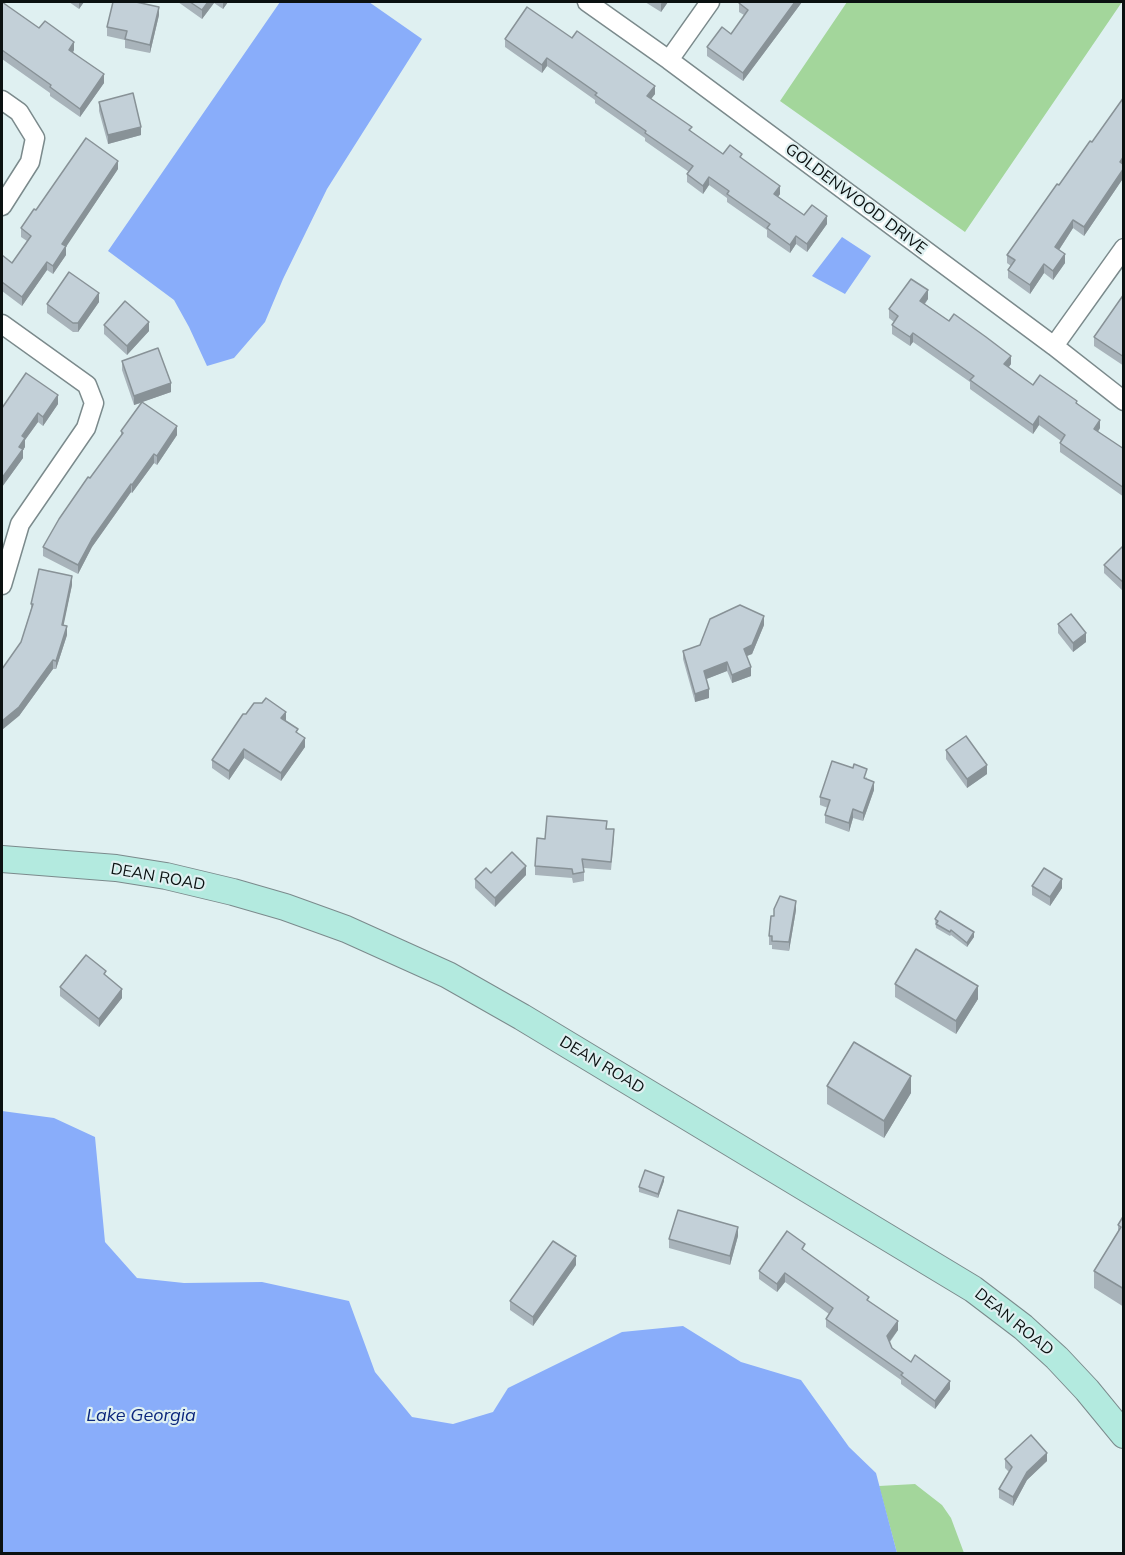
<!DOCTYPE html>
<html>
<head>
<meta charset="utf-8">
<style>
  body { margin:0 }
  #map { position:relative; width:1125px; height:1555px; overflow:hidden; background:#dff0f1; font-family:Mulish,sans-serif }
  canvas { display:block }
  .frame { position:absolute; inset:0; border:3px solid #0b1111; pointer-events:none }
</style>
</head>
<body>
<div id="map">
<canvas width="1125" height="1555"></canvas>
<div class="frame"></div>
</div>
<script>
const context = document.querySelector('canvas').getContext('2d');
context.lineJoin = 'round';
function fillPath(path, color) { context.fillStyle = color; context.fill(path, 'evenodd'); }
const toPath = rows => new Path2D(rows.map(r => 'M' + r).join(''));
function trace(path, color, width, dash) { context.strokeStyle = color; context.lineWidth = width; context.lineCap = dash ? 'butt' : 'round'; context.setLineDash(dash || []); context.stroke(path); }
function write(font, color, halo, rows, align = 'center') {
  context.font = font + ' Mulish,sans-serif'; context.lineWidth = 4.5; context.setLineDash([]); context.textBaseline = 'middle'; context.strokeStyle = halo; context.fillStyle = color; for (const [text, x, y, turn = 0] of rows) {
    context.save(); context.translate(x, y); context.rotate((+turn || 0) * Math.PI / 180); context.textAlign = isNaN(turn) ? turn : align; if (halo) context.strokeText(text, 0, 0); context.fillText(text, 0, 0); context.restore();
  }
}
fillPath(toPath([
  [847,2,1122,2,965,232,780,101],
  [915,1484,942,1505,951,1518,964,1553,897,1553,879,1486]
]), '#a3d69b');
fillPath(toPath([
  [280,2,369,2,422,39,327,189,283,279,265,322,234,358,207,366,189,327,174,300,108,251],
  [842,237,871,256,845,294,812,276],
  [2,1111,54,1118,95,1137,105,1242,137,1278,184,1283,262,1282,349,1301,375,1372,412,1417,453,1424,493,1412,508,1388,622,1332,683,1326,741,1362,801,1380,849,1447,876,1473,897,1553,2,1553]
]), '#89adfa');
const street = toPath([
  [587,2,669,60,1054,346,1124,401],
  [669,60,710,2],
  [2,100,19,112,35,138,30,162,2,206],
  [2,324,87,385,94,403,86,428,20,524,2,585],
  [1054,346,1124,248]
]);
const secondary = toPath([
  [2,859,116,868,166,876,233,892,285,907,346,929,448,975,522,1017,973,1289,1023,1327,1057,1358,1087,1390,1124,1435]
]);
trace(street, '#7b8a8c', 21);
trace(secondary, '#7b8a8c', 28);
trace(street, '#fff', 18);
trace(secondary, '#b3eadf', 26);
fillPath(toPath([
  [2,2,39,28,74,50,73,53,104,83,80,117,50,96,50,93,2,59],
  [69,2,84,2,79,9],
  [178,2,228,2,223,9,214,3,202,19],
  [645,2,668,2,661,12],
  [802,2,743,81,707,56,707,47,731,34,744,15,739,12,739,3],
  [159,15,150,53,125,48,125,40,107,36,107,27],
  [572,38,655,94,651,99,692,132,723,154,742,159,780,194,778,197,804,215,827,224,807,252,796,244,790,253,767,237,767,230,727,202,727,198,709,185,703,194,687,182,687,174,689,172,645,141,645,138,595,103,595,100,547,66,542,73,505,47,505,39],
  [1124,97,1124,177,1084,236,1073,228,1059,250,1065,263,1053,280,1044,273,1030,294,1008,278,1008,270,1011,266,1007,263,1007,255,1092,142],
  [99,102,141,135,108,144,99,111],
  [118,169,66,246,66,255,53,274,47,270,22,306,2,291,2,255,12,263,27,241,21,237,21,228,36,210],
  [1124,294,1124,366,1094,346,1094,337],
  [928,299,925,304,1011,364,1009,367,1033,385,1077,403,1100,428,1098,432,1124,449,1124,497,1060,452,1060,443,1061,441,1039,425,1033,434,970,389,970,382,913,342,910,346,892,334,892,325,894,322,889,318,889,309],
  [99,302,78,332,73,332,47,313,47,304],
  [104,325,149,331,127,355,104,334],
  [122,361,171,392,142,402,177,435,157,465,154,463,132,493,131,492,92,547,78,574,43,556,43,547,90,478,121,436,121,431,141,403,134,405,122,370],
  [58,404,43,426,38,422,25,440,25,447,23,450,23,458,2,487,2,408],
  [1124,545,1124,592,1104,573,1104,565],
  [72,585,63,625,67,635,56,669,53,669,19,716,21,642,31,609,31,604],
  [1058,624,1086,642,1073,652,1058,633],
  [764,625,752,654,747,656,751,676,732,683,727,671,706,679,709,698,695,702,683,659,683,651],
  [286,721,298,734,305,747,281,781,244,758,229,780,212,768,212,760],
  [946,750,987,774,967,788,946,759],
  [867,777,866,779,874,790,863,821,853,818,849,832,825,823,825,815,828,808,820,805,820,797],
  [607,829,614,838,611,870,584,868,584,881,573,883,572,878,535,875,535,866,545,839],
  [491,873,526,875,495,907,475,888,475,879],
  [1032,886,1062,888,1050,906,1032,895],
  [796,910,789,951,772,949,772,945,769,945,769,936,774,916],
  [935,919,974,937,967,947,951,935,950,936,936,928],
  [106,976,122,998,99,1027,60,996,60,987],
  [895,984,978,999,956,1034,895,997],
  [827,1086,911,1093,884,1138,827,1104],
  [664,1181,658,1198,639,1192,639,1187],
  [1124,1215,1124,1307,1094,1288,1094,1271,1118,1233,1118,1225],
  [738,1236,730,1265,669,1248,669,1239],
  [805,1251,869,1302,898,1330,890,1342,892,1348,950,1389,935,1409,901,1384,901,1380,826,1327,826,1319,829,1314,785,1282,777,1292,759,1279,759,1271],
  [576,1265,533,1326,510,1310,510,1301],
  [1005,1459,1047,1461,1027,1480,1013,1506,999,1498,999,1489,1009,1472,1005,1468]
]), '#a8b3ba');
fillPath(toPath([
  [79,2,84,2,79,9],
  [208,2,214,2,214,3,202,19,202,10],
  [223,2,228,2,223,9],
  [662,2,668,2,661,12,661,4],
  [795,2,802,2,743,81,743,73],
  [159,7,159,15,150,53,150,45],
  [74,42,74,50,69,58,69,50],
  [547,58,547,66,542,73,542,65],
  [104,74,104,83,80,117,80,109],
  [655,86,655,94,647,104,647,96],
  [141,127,141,135,108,144,108,135],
  [1124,156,1124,165,1120,162],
  [118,161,118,169,64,250,66,246,66,255,53,274,53,266,62,244],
  [1124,168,1124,177,1084,236,1084,227],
  [709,177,709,185,703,194,703,186],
  [780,186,780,194,774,202,774,194],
  [827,216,827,224,807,252,807,244],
  [1073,220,1073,228,1055,256,1055,247],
  [796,236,796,244,790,253,790,245],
  [1065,254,1065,263,1053,280,1053,271],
  [47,262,47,270,22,306,22,297],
  [1044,264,1044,273,1030,294,1030,285],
  [928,290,928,299,920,309,920,301],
  [99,293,99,302,78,332,78,323],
  [149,322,149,331,127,355,127,346],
  [913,333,913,342,910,346,910,337],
  [1011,356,1011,364,1004,373,1004,364],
  [171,383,171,392,134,405,134,396],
  [58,395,58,404,43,426,43,417],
  [38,413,38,422,25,440,25,447,23,450,23,458,2,487,2,478,19,447,22,436],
  [1039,416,1039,425,1033,434,1033,425],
  [1100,420,1100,428,1094,437,1094,429],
  [177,426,177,435,157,465,157,456],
  [154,454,154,463,132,493,132,485],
  [131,484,131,492,92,547,78,574,78,565,92,539],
  [72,576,72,585,62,633,62,625],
  [764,616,764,625,752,654,744,657,744,649],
  [67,626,67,635,56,669,56,661],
  [1086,633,1086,642,1073,652,1073,643],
  [53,660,53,669,19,716,2,730,2,721],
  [727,662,727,671,704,680,704,671],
  [751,667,751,676,732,683,732,675],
  [709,689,709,698,695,702,695,694],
  [286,712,286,721,281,718],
  [305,738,305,747,281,781,281,773],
  [244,749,244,758,229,780,229,771],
  [987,765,987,774,967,788,967,779],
  [874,782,874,790,863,821,863,813],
  [853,809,853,818,849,832,849,823],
  [526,866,526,875,495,907,495,898],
  [1062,879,1062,888,1050,906,1050,897],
  [796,901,796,910,789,951,789,942],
  [974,932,974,937,967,947,967,943],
  [978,986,978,999,956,1034,956,1021],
  [122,989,122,998,99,1027,99,1019],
  [911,1076,911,1093,884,1138,884,1121],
  [664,1177,664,1181,658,1198,658,1194],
  [738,1227,738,1236,730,1265,730,1256],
  [576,1256,576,1265,533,1326,533,1317],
  [785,1273,785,1282,777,1292,777,1284],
  [898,1321,898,1330,887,1345,887,1336],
  [950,1381,950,1389,935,1409,935,1401],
  [1047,1453,1047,1461,1027,1480,1013,1506,1013,1497,1027,1472]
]), '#889297');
const building = toPath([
  [2,2,39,28,45,21,74,42,69,50,104,74,80,109,50,87,51,85,2,50,2,2],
  [113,2,136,2,159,7,150,45,125,39,127,31,107,27,113,2],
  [190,2,208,2,202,10,190,2],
  [740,2,795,2,743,73,707,47,722,27,731,34,748,10,739,3,740,2],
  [527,7,572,38,577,31,655,86,647,96,692,127,689,130,723,154,730,145,742,154,740,157,780,186,774,194,804,215,812,205,827,216,807,244,796,236,790,245,767,228,770,224,727,194,729,191,709,177,703,186,687,174,693,166,645,133,646,131,595,95,597,93,547,58,542,65,505,39,527,7],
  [133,93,141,127,108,135,99,102,133,93],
  [1124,97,1124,156,1120,162,1124,165,1124,168,1084,227,1073,220,1055,247,1065,254,1053,271,1044,264,1030,285,1008,270,1015,260,1007,255,1057,184,1059,185,1090,141,1092,142,1124,97],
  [86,138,118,161,62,244,66,246,53,266,47,262,22,297,2,282,2,255,12,263,31,236,21,228,34,209,36,210,86,138],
  [69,272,99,293,78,323,73,323,47,304,69,272],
  [911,279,928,290,920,301,949,321,954,314,986,337,1011,356,1004,364,1033,385,1040,375,1077,401,1076,403,1100,420,1094,429,1124,449,1124,488,1060,443,1065,435,1039,416,1033,425,970,380,974,376,913,333,910,337,892,325,898,316,889,309,911,279],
  [1124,294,1124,357,1094,337,1124,294],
  [125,301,149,322,127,346,104,325,125,301],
  [158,348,171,383,134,396,122,361,158,348],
  [26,373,58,395,43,417,38,413,22,436,25,438,19,447,23,449,2,478,2,408,26,373],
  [142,402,177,426,157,456,154,454,132,485,131,484,92,539,78,565,43,547,59,519,88,477,90,478,123,433,121,431,142,402],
  [1124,545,1124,583,1104,565,1124,545],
  [39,569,72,576,62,625,67,626,56,661,53,660,19,707,2,721,2,669,21,642,33,604,31,604,39,569],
  [740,605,764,616,752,645,744,649,751,667,732,675,727,662,704,671,709,689,695,694,683,651,700,645,710,619,740,605],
  [1071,614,1086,633,1073,643,1058,624,1071,614],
  [266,698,286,712,281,718,298,729,296,732,305,738,281,773,244,749,229,771,212,760,243,714,246,714,254,703,262,703,266,698],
  [966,736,987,765,967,779,946,750,966,736],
  [832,761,853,768,854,764,867,769,864,778,874,782,863,813,853,809,849,823,825,815,830,800,820,797,832,761],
  [547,816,607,821,606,829,614,829,611,862,582,859,584,872,573,874,572,869,535,866,537,838,545,839,547,816],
  [512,852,526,866,495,898,475,879,486,868,491,873,512,852],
  [1044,868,1062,879,1050,897,1032,886,1044,868],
  [780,896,796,901,789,942,772,941,772,936,769,936,771,916,774,916,774,909,780,896],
  [940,911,974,932,967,943,951,930,950,932,936,924,938,921,935,919,940,911],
  [916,949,978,986,956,1021,895,984,916,949],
  [86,955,106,971,104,974,122,989,99,1019,60,987,86,955],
  [854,1042,911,1076,884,1121,827,1086,854,1042],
  [645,1170,664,1177,658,1194,639,1187,645,1170],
  [678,1210,738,1227,730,1256,669,1239,678,1210],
  [1124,1215,1124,1289,1094,1271,1121,1227,1118,1225,1124,1215],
  [787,1231,805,1244,802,1249,869,1297,867,1300,898,1321,887,1336,892,1348,911,1362,915,1355,950,1381,935,1401,901,1375,903,1373,826,1319,833,1308,785,1273,777,1284,759,1271,787,1231],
  [553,1241,576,1256,533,1317,510,1301,553,1241],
  [1031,1435,1047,1453,1027,1472,1013,1497,999,1489,1012,1467,1005,1459,1031,1435]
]);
fillPath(building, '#c3d0d8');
trace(building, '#889297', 1.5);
write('16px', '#0b1111', '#dff0f1', [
  ["GOLDENWOOD DRIVE",856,199,37],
  ["DEAN ROAD",158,877,10],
  ["DEAN ROAD",602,1065,31],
  ["DEAN ROAD",1014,1322,39]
]);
write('italic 18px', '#0b277c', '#dff0f1', [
  ["Lake Georgia",141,1416]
]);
</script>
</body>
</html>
